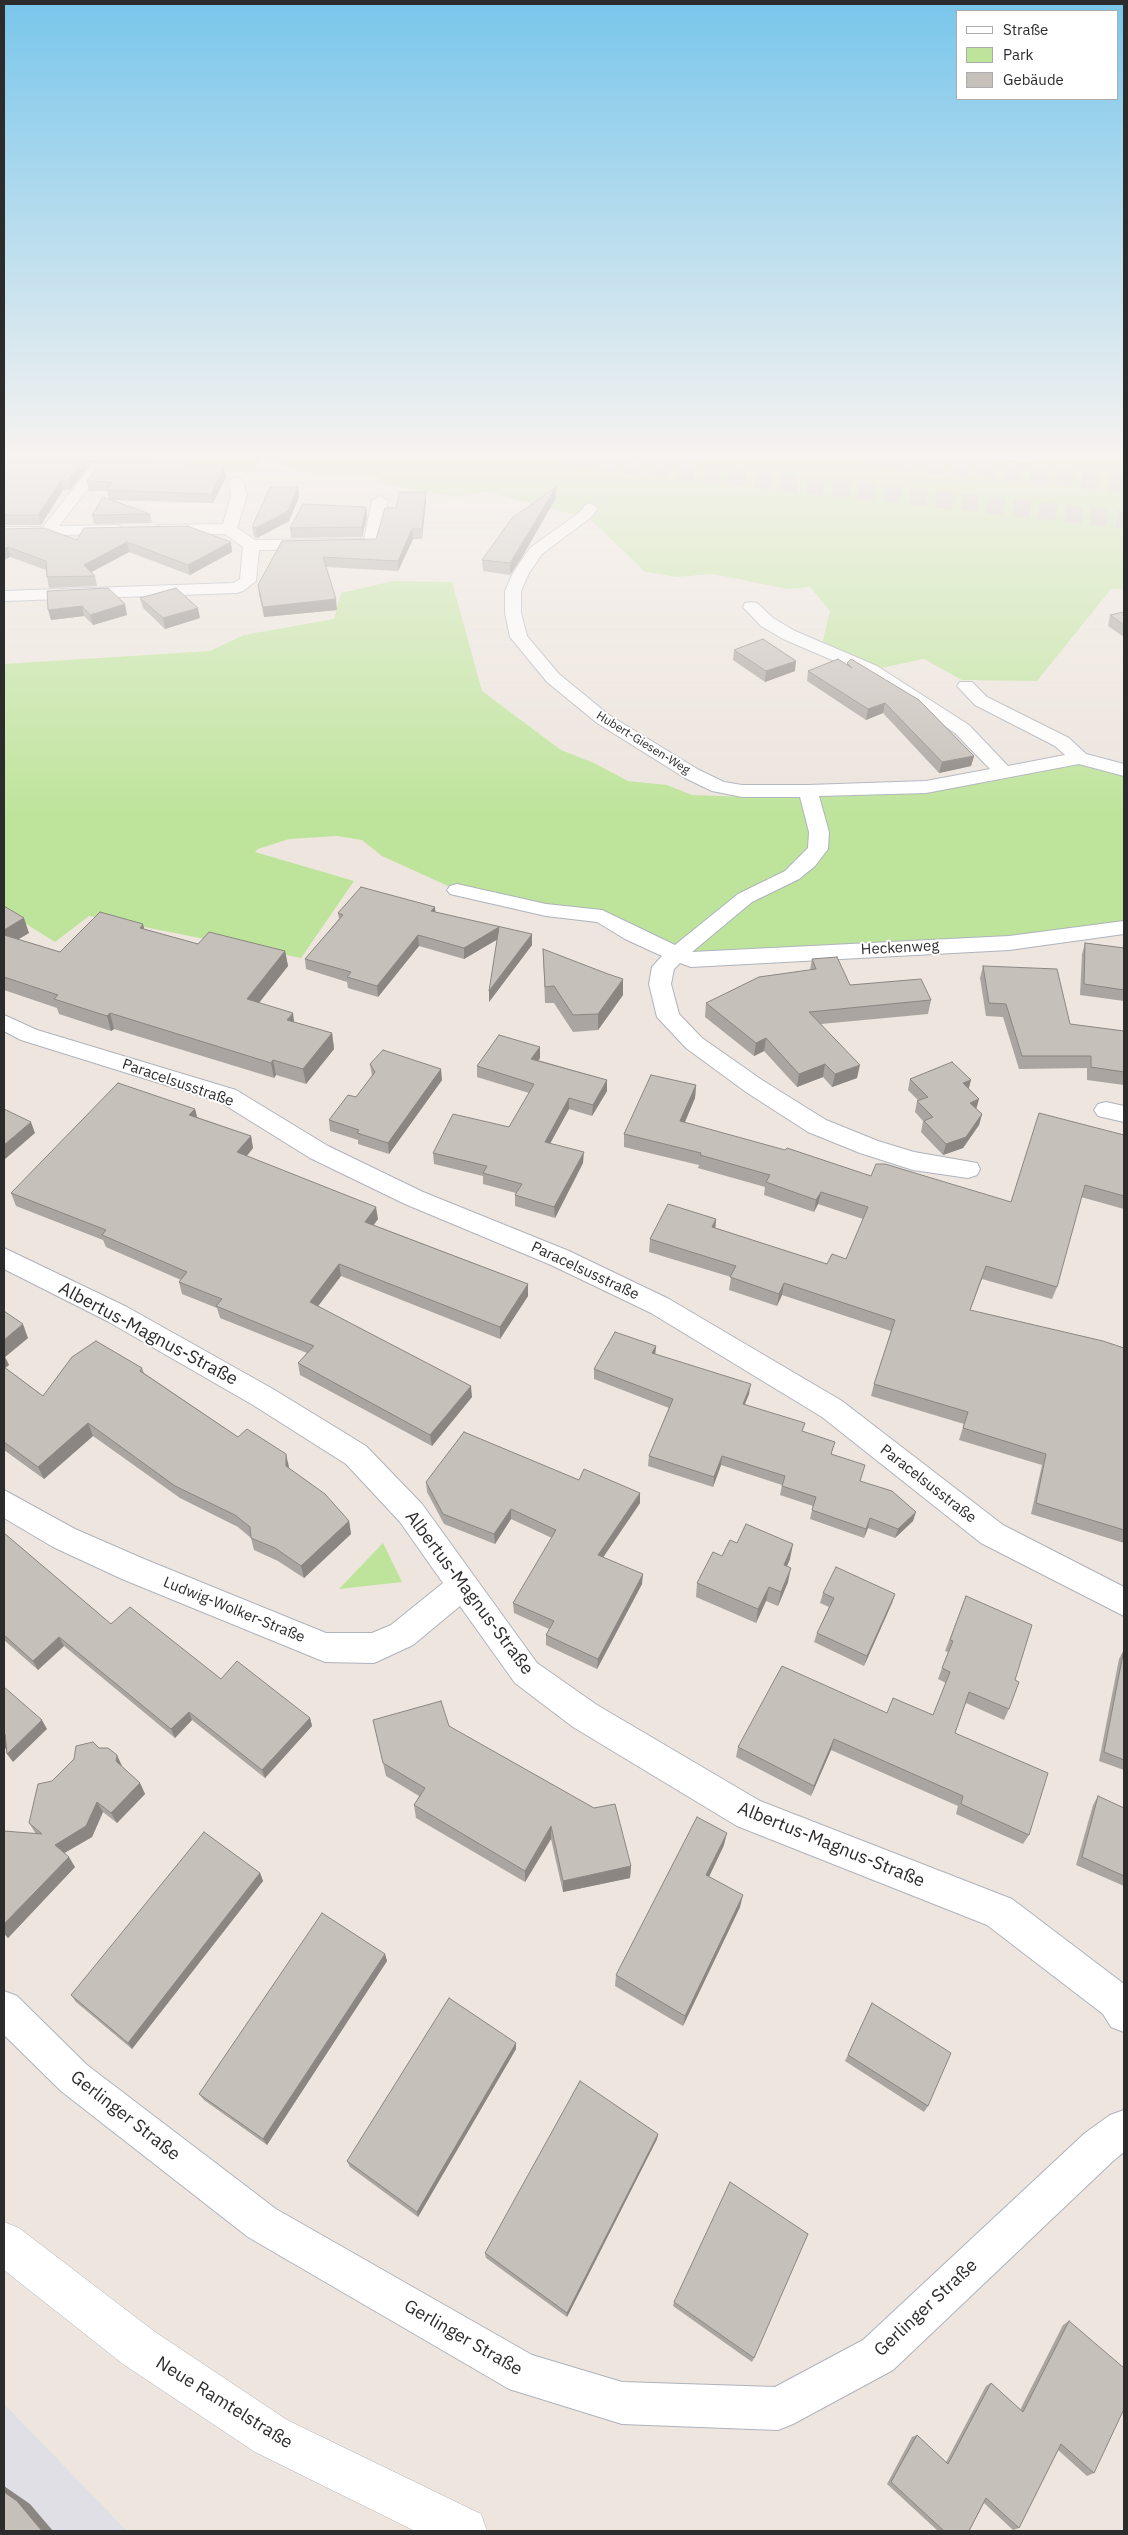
<!DOCTYPE html>
<html>
<head>
<meta charset="utf-8">
<style>
  body { margin:0 }
  #map { position:relative; width:1128px; height:2535px; overflow:hidden; background:#ede5de; font-family:"IBM Plex Sans",sans-serif }
  canvas { display:block }
  .frame { position:absolute; inset:0; border:5px solid #2c2c2c; pointer-events:none }
  .legend { position:absolute; left:956px; top:10px; width:162px; height:90px; box-sizing:border-box; background:#fff; border:1px solid #ababab; margin:0; padding:6px 9px; list-style:none; font-size:15px; color:#2c2c2c }
  .legend li { display:flex; align-items:center; gap:10px; height:25px }
  .legend b { width:25px; border:1px solid #ababab }
</style>
</head>
<body>
<div id="map">
<canvas width="1128" height="2535"></canvas>
<div class="frame"></div>
<ul class="legend">
<li><b style="height:6px;background:#fff"></b>Straße</li>
<li><b style="height:14px;background:#bee49b"></b>Park</li>
<li><b style="height:14px;background:#c6c0ba"></b>Gebäude</li>
</ul>
</div>
<script>
const context = document.querySelector('canvas').getContext('2d');
context.lineJoin = 'round';
function fillPath(path, color) { context.fillStyle = color; context.fill(path, 'evenodd'); }
const toPath = rows => new Path2D(rows.map(r => 'M' + r).join(''));
function trace(path, color, width, dash) { context.strokeStyle = color; context.lineWidth = width; context.lineCap = dash ? 'butt' : 'round'; context.setLineDash(dash || []); context.stroke(path); }
function write(font, color, halo, rows, align = 'center') {
  context.font = font + ' "IBM Plex Sans",sans-serif'; context.lineWidth = 4; context.setLineDash([]); context.textBaseline = 'middle'; context.strokeStyle = halo; context.fillStyle = color; for (const [text, x, y, turn = 0] of rows) {
    context.save(); context.translate(x, y); context.rotate((+turn || 0) * Math.PI / 180); context.textAlign = isNaN(turn) ? turn : align; if (halo) context.strokeText(text, 0, 0); context.fillText(text, 0, 0); context.restore();
  }
}
fillPath(toPath([
  [4,2404,127,2531,4,2531]
]), '#e0dfe6');
fillPath(toPath([
  [135,459,261,459,252,474],
  [266,459,994,459,1032,462,1038,459,1124,459,1124,589,1111,589,1037,681,962,680,924,659,871,670,821,648,830,611,810,587,787,589,713,574,677,577,645,572,589,518,487,492,456,497,387,485,371,475,314,475],
  [393,581,452,582,482,691,561,750,594,763,628,781,667,785,692,795,750,797,931,785,1079,758,1124,771,1124,928,1009,943,691,960,602,916,457,890,382,856,362,840,337,836,289,839,258,849,255,852,354,881,301,958,89,916,55,942,4,910,4,664,210,651,244,635,334,619,341,593],
  [383,1543,402,1582,339,1589]
]), '#bee49b');
trace(toPath([
  [574,459,1124,520],
  [875,459,1124,484]
]), '#c6c0ba', 17, [17, 9]);
const street = toPath([
  [96,465,103,469,59,526,118,525,126,530,123,533,4,537,4,527,43,527,91,466,96,465],
  [236,477,243,481,247,495,237,528,255,540,364,539,372,501,380,496,388,501,379,544,371,549,259,550,256,581,243,591,237,593,4,601,4,591,233,583,240,579,243,547,225,534,159,535,151,530,159,525,223,524,231,495,229,481,236,477],
  [590,503,598,508,590,518,542,554,529,573,521,591,521,613,527,636,559,674,609,715,699,770,724,782,742,785,808,785,926,781,990,769,955,733,865,674,783,639,761,626,743,607,745,603,751,602,757,603,773,618,795,631,877,666,969,725,1008,766,1065,755,1055,746,975,705,957,686,960,682,972,682,987,697,1069,738,1086,754,1124,764,1124,776,1079,764,926,793,819,796,829,832,828,849,815,866,799,879,752,902,692,952,1009,936,1124,921,1124,934,1009,950,691,967,680,963,674,969,671,984,679,1014,702,1038,762,1080,826,1120,878,1141,914,1152,977,1163,980,1169,977,1175,968,1178,913,1170,860,1153,808,1132,746,1092,686,1048,657,1017,649,984,652,967,662,956,625,939,597,922,546,916,450,894,447,890,450,886,457,884,546,904,602,910,675,945,738,894,785,871,808,848,809,832,800,797,742,797,712,791,685,778,597,723,547,682,510,637,505,613,505,591,513,573,530,548,580,512,585,505,590,503],
  [4,1015,37,1030,236,1090,328,1146,423,1192,569,1251,669,1299,842,1401,1003,1525,1124,1587,1124,1616,981,1543,822,1417,651,1313,551,1265,405,1204,310,1158,220,1102,21,1040,4,1031,4,1015],
  [1106,1102,1124,1106,1124,1122,1098,1116,1094,1110,1098,1104,1106,1102],
  [4,1248,127,1307,273,1389,366,1446,422,1504,537,1663,597,1705,760,1801,1012,1899,1124,1984,1124,2032,1111,2027,1103,2014,987,1925,737,1826,573,1727,515,1683,460,1606,413,1645,385,1658,374,1663,325,1662,122,1579,53,1547,4,1518,4,1490,75,1529,144,1559,326,1633,372,1633,391,1625,443,1583,400,1522,346,1464,253,1405,107,1321,4,1269,4,1248],
  [4,1991,17,1996,87,2065,276,2209,532,2355,622,2382,775,2387,863,2340,1085,2133,1110,2115,1124,2110,1124,2152,1113,2161,893,2370,793,2424,778,2430,622,2424,509,2389,248,2237,61,2091,4,2035,4,1991]
]);
const secondary = toPath([
  [4,2222,19,2228,155,2332,287,2420,481,2514,487,2531,415,2531,255,2452,123,2364,4,2270,4,2222]
]);
trace(street, '#aeb3bc', 2);
trace(secondary, '#aeb3bc', 1);
fillPath(street, '#fff');
fillPath(secondary, '#fff');
fillPath(toPath([
  [4,459,155,459,198,466,224,468,226,477,213,503,111,500,150,514,152,523,94,524,92,515,109,499,107,491,89,491,87,481,99,465,97,463,91,464,70,490,63,490,41,525,4,525],
  [556,487,556,498,522,557,510,575,483,571,482,560],
  [426,492,426,501,422,539,413,539,398,571,326,567,337,610,264,617,259,595,258,585,282,541,376,539,396,508],
  [299,497,289,521,257,538,254,537,252,527],
  [367,517,362,537,291,538,290,528],
  [84,528,232,552,190,575,129,552,91,572,95,576,97,586,49,588,47,577,46,570,10,557,4,560,4,529,77,540],
  [47,591,127,615,93,625,84,616,51,620],
  [140,598,200,618,165,629,143,608],
  [1124,612,1124,637,1108,626,1110,615],
  [734,650,795,671,765,682,733,660],
  [847,663,974,756,971,766,939,773,883,713,866,720,807,681,808,671,847,665],
  [4,906,29,933,18,939,60,952,145,929,198,944,285,951,288,966,259,1003,294,1022,332,1033,334,1049,306,1084,276,1075,274,1078,114,1029,111,1031,59,1014,57,1008,4,990],
  [435,907,435,912,532,945,489,1002,497,939,464,959,419,946,378,997,348,988,347,982,306,969,305,959,339,919,338,913],
  [1085,943,1124,948,1124,1001,1080,995,1082,954],
  [543,949,623,995,598,1030,573,1032,554,1003,545,1003],
  [812,959,850,985,931,1000,928,1014,821,1024,857,1078,832,1087,823,1077,797,1087,764,1051,754,1056,705,1017,706,1003,810,970],
  [983,966,1070,1024,1124,1031,1124,1085,1087,1080,1087,1068,1019,1069,1003,1017,986,1016,980,978],
  [540,1047,540,1058,538,1060,607,1080,607,1091,592,1116,569,1109,550,1143,583,1163,555,1218,515,1206,515,1195,516,1193,483,1184,483,1176,434,1164,433,1153,509,1127,529,1093,477,1077,477,1066],
  [370,1064,442,1080,389,1154,358,1144,358,1140,330,1131,329,1120,356,1097,372,1076],
  [910,1079,971,1080,968,1089,976,1109,982,1114,979,1125,963,1148,943,1155,921,1132,923,1121,915,1112,917,1101,918,1100,908,1090],
  [696,1085,695,1098,684,1123,871,1176,1011,1202,1124,1135,1124,1209,1081,1197,1057,1287,1052,1299,982,1279,970,1311,1124,1348,1124,1543,1031,1514,1042,1465,959,1440,964,1424,871,1396,874,1384,891,1331,782,1295,777,1306,729,1290,731,1277,649,1252,650,1239,716,1219,715,1228,827,1264,846,1259,863,1219,818,1204,814,1212,764,1195,765,1187,698,1168,699,1165,624,1147,624,1134],
  [195,1109,197,1117,251,1136,253,1148,246,1156,378,1219,374,1225,528,1284,528,1296,500,1339,341,1276,318,1306,472,1397,432,1446,300,1375,298,1363,307,1353,220,1318,217,1308,182,1294,179,1282,181,1280,106,1247,103,1240,16,1206,11,1193],
  [4,1311,28,1338,5,1357,9,1365,5,1368,43,1396,142,1368,144,1373,238,1437,289,1468,349,1521,351,1534,304,1578,278,1561,254,1550,251,1538,238,1527,180,1498,93,1436,44,1479,4,1450],
  [656,1346,655,1354,749,1394,745,1404,803,1432,832,1454,860,1481,913,1521,895,1538,868,1528,864,1538,810,1519,813,1506,780,1495,782,1485,721,1465,713,1487,648,1466,649,1456,669,1408,594,1379,594,1369],
  [579,1480,640,1503,603,1557,642,1584,597,1669,546,1645,546,1635,549,1629,514,1613,513,1603,552,1538,511,1519,495,1544,444,1524,427,1492,426,1482],
  [4,1533,111,1624,221,1679,310,1718,312,1726,265,1778,192,1720,175,1738,64,1646,38,1670,4,1640],
  [737,1543,790,1559,787,1566,788,1582,778,1606,766,1601,756,1623,696,1597,697,1583,722,1556],
  [823,1593,895,1594,892,1603,864,1666,814,1642,817,1633,829,1607,820,1603],
  [966,1596,1015,1680,1009,1709,1004,1720,966,1703,955,1733,1029,1835,1023,1844,956,1814,958,1806,831,1750,811,1796,736,1757,738,1747,887,1713,933,1715,946,1683,938,1679,948,1652,945,1651],
  [1124,1649,1124,1770,1099,1761,1119,1659],
  [373,1720,449,1726,631,1866,630,1878,563,1892,551,1839,525,1882,416,1818,414,1805,419,1796,386,1776],
  [122,1766,122,1767,140,1783,145,1794,117,1823,103,1812,92,1837,64,1853,75,1867,8,1938,4,1934,4,1831,36,1834,29,1823,52,1781],
  [1098,1796,1124,1808,1124,1886,1076,1865,1093,1805],
  [724,1845,709,1877,740,1907,683,2026,615,1986,616,1975],
  [260,1873,263,1881,132,2049,76,2002,71,1995],
  [385,1954,387,1961,267,2145,204,2100,199,2094],
  [872,2003,928,2106,924,2112,845,2061],
  [516,2043,516,2049,418,2217,350,2167,347,2161],
  [658,2134,657,2139,567,2317,486,2258,485,2253],
  [674,2302,754,2358,752,2362,673,2306],
  [1069,2321,1094,2473,1087,2476,1058,2450,1019,2528,1013,2530,984,2503,969,2531,938,2531,887,2484,912,2437,917,2435,946,2462,986,2386,991,2383,1020,2410,1063,2325]
]), '#aaa5a0');
fillPath(toPath([
  [85,459,96,459,97,463,91,464,70,490,67,480],
  [224,468,226,477,213,503,211,494],
  [61,480,63,490,41,525,38,515],
  [298,487,299,497,289,521,257,538,256,528],
  [556,487,556,498,522,557,510,575,510,563],
  [426,492,426,501,422,539,422,529],
  [366,507,367,517,362,537,362,527],
  [412,529,413,539,398,571,398,561],
  [127,542,129,552,86,575,84,565],
  [231,542,232,552,190,575,188,565],
  [8,547,10,557,4,560,4,549],
  [336,599,337,610,264,617,263,607],
  [125,604,127,615,93,625,90,615],
  [82,606,84,616,51,620,48,610],
  [198,608,200,618,165,629,163,618],
  [796,661,795,671,765,682,766,671],
  [885,703,883,713,866,720,868,709],
  [974,756,971,766,939,773,942,762],
  [435,907,436,917,431,911],
  [24,918,29,933,4,948,4,930],
  [143,924,147,939,140,928],
  [499,927,500,938,464,959,464,948],
  [532,934,532,945,489,1002,489,991],
  [418,935,419,946,378,997,377,986],
  [285,951,288,966,250,1014,247,999],
  [623,979,623,995,598,1030,598,1014],
  [110,1013,114,1029,111,1031,107,1016],
  [293,1013,295,1028,287,1020],
  [332,1033,334,1049,306,1084,303,1069],
  [766,1038,764,1051,754,1056,756,1043],
  [540,1047,540,1058,532,1070,531,1059],
  [273,1060,276,1075,274,1078,271,1063],
  [825,1064,823,1077,797,1087,799,1074],
  [860,1065,857,1078,832,1087,835,1074],
  [441,1069,442,1080,389,1154,388,1143],
  [607,1080,607,1091,592,1116,593,1105],
  [971,1080,968,1091,963,1083],
  [696,1085,695,1098,680,1134,680,1121],
  [569,1098,569,1109,545,1153,545,1142],
  [979,1099,976,1110,970,1103],
  [195,1109,198,1121,189,1115],
  [982,1114,979,1125,963,1148,943,1155,946,1144],
  [31,1122,35,1133,4,1160,4,1145],
  [251,1136,253,1148,240,1165,237,1152],
  [584,1152,583,1163,555,1218,554,1207],
  [821,1192,818,1204,814,1212,816,1200],
  [376,1207,378,1219,366,1234,365,1222],
  [716,1219,715,1231,712,1227],
  [339,1264,341,1276,312,1314,310,1302],
  [784,1283,782,1295,777,1306,779,1294],
  [528,1284,528,1296,500,1339,500,1327],
  [23,1324,28,1338,5,1357,9,1365,4,1369,4,1340],
  [656,1346,655,1356,652,1353],
  [751,1384,749,1394,741,1413,743,1404],
  [471,1386,472,1397,432,1446,430,1435],
  [88,1423,93,1436,44,1479,38,1467],
  [286,1454,289,1467,289,1479,286,1466],
  [722,1456,721,1465,713,1487,714,1477],
  [640,1493,640,1503,598,1565,598,1555],
  [511,1509,511,1519,495,1544,494,1534],
  [916,1512,913,1521,895,1538,898,1529],
  [870,1518,868,1528,864,1538,866,1529],
  [349,1521,351,1534,304,1578,301,1566],
  [793,1544,790,1559,781,1580,784,1565],
  [791,1568,788,1582,778,1606,781,1592],
  [643,1574,642,1584,597,1669,598,1659],
  [769,1587,766,1601,756,1623,758,1609],
  [895,1594,892,1603,864,1666,867,1656],
  [59,1637,64,1646,38,1670,33,1661],
  [189,1712,192,1720,175,1738,171,1729],
  [310,1718,312,1726,265,1778,262,1770],
  [42,1720,47,1729,13,1762,7,1754],
  [5,1734,11,1743,4,1750,4,1735],
  [834,1739,831,1750,811,1796,814,1786],
  [117,1755,122,1766,122,1772,116,1761],
  [140,1783,145,1794,117,1823,111,1813],
  [97,1802,103,1812,92,1837,61,1855,55,1845],
  [551,1826,551,1839,525,1882,525,1871],
  [727,1833,724,1845,704,1887,706,1875],
  [69,1857,75,1867,8,1938,4,1933,4,1924],
  [631,1866,630,1878,563,1892,563,1881],
  [260,1873,263,1881,132,2049,128,2043],
  [743,1895,740,1907,683,2026,685,2016],
  [385,1954,387,1961,267,2145,263,2139],
  [516,2043,516,2049,418,2217,417,2212],
  [658,2134,657,2139,567,2317,567,2313],
  [4,2486,30,2504,53,2531,42,2531,4,2492]
]), '#8b8682');
const building = toPath([
  [4,459,85,459,67,480,61,480,38,515,4,515,4,459],
  [102,459,155,459,198,466,224,468,211,494,107,490,112,482,87,481,102,459],
  [270,487,298,487,288,511,256,528,252,527,270,487],
  [556,487,521,545,510,563,482,560,512,518,556,487],
  [399,492,426,492,422,529,412,529,398,561,323,557,336,599,263,607,258,585,282,541,376,539,385,508,396,508,399,492],
  [103,497,150,514,92,515,103,497],
  [303,504,366,507,362,527,290,528,303,504],
  [187,526,231,542,188,565,127,542,84,565,95,576,47,577,46,561,8,547,4,549,4,529,44,528,77,540,84,528,187,526],
  [108,588,125,604,90,615,82,606,48,610,47,591,108,588],
  [176,588,198,608,163,618,140,598,176,588],
  [1124,612,1124,625,1110,615,1124,612],
  [763,639,796,661,766,671,734,650,763,639],
  [838,659,852,668,847,663,851,659,919,700,974,756,942,762,885,703,868,709,808,671,838,659],
  [361,887,435,907,431,911,532,934,489,991,499,927,464,948,418,935,377,986,347,977,351,972,305,959,343,915,338,913,361,887],
  [4,906,24,918,4,930,4,906],
  [100,912,143,924,140,928,198,944,209,932,285,951,247,999,293,1013,287,1020,332,1033,303,1069,273,1060,271,1063,110,1013,107,1016,54,999,58,995,4,977,4,935,60,952,100,912],
  [1085,943,1124,948,1124,990,1084,984,1085,943],
  [543,949,608,974,623,979,598,1014,573,1015,554,986,545,987,543,949],
  [837,957,850,985,921,979,931,1000,809,1012,860,1065,835,1074,825,1064,799,1074,766,1038,756,1043,706,1003,759,977,816,969,812,959,837,957],
  [983,966,1057,969,1070,1024,1124,1031,1124,1072,1091,1067,1091,1056,1022,1056,1006,1004,989,1003,983,966],
  [499,1035,540,1047,531,1059,607,1080,593,1105,569,1098,545,1142,584,1152,554,1207,515,1195,522,1184,483,1173,487,1166,433,1153,453,1114,509,1127,534,1084,477,1066,499,1035],
  [383,1050,441,1069,388,1143,357,1133,359,1130,329,1120,348,1095,356,1097,375,1072,370,1064,383,1050],
  [952,1062,971,1080,963,1083,979,1099,970,1103,982,1114,966,1137,946,1144,924,1121,933,1117,917,1101,928,1097,910,1079,952,1062],
  [651,1075,696,1085,680,1121,785,1150,787,1148,871,1176,876,1164,885,1164,1011,1202,1039,1113,1124,1135,1124,1196,1085,1185,1057,1287,986,1266,970,1310,1103,1341,1124,1348,1124,1530,1036,1503,1046,1454,963,1428,968,1412,874,1384,895,1320,784,1283,779,1294,730,1277,736,1266,650,1239,668,1204,716,1219,712,1227,827,1264,832,1254,846,1259,868,1207,821,1192,816,1200,766,1182,770,1175,700,1155,701,1153,624,1134,651,1075],
  [118,1083,195,1109,189,1115,251,1136,237,1152,376,1207,365,1222,528,1284,500,1327,339,1264,310,1302,471,1386,430,1435,298,1363,314,1346,216,1306,222,1299,179,1282,187,1272,102,1235,106,1230,11,1193,118,1083],
  [4,1109,31,1122,4,1145,4,1109],
  [4,1311,23,1324,4,1340,4,1311],
  [615,1332,656,1346,652,1353,751,1384,743,1404,805,1423,802,1431,835,1442,831,1454,865,1465,860,1481,892,1491,916,1512,898,1529,870,1518,866,1529,812,1510,816,1497,782,1486,785,1476,722,1456,714,1477,649,1456,673,1399,594,1369,615,1332],
  [96,1341,142,1368,140,1371,238,1437,247,1429,286,1454,286,1466,325,1494,349,1521,301,1566,275,1548,251,1538,250,1527,235,1515,175,1486,88,1423,38,1467,4,1442,4,1367,43,1396,72,1357,96,1341],
  [464,1432,579,1480,584,1469,640,1493,598,1555,643,1574,598,1659,546,1635,554,1621,513,1603,556,1530,511,1509,494,1534,443,1514,426,1482,464,1432],
  [746,1524,793,1544,784,1565,791,1568,781,1592,769,1587,758,1609,697,1583,713,1552,722,1556,730,1540,737,1543,746,1524],
  [4,1533,111,1624,130,1607,221,1679,237,1661,310,1718,262,1770,189,1712,171,1729,59,1637,33,1661,4,1635,4,1533],
  [836,1567,895,1594,867,1656,817,1633,834,1598,823,1593,836,1567],
  [966,1596,1032,1625,1015,1680,1019,1682,1009,1709,969,1692,955,1733,1048,1773,1029,1835,961,1804,963,1796,834,1739,814,1786,738,1747,782,1666,887,1713,893,1698,933,1715,950,1672,942,1668,953,1641,950,1640,966,1596],
  [1124,1649,1124,1760,1104,1752,1124,1649],
  [4,1687,42,1720,7,1754,5,1734,4,1735,4,1687],
  [441,1701,449,1726,594,1808,615,1804,631,1866,563,1881,551,1826,525,1871,414,1805,425,1788,383,1763,373,1720,441,1701],
  [93,1742,99,1748,108,1748,117,1755,116,1761,140,1783,111,1813,97,1802,86,1826,55,1845,69,1857,4,1924,4,1831,42,1834,29,1823,38,1784,52,1781,74,1759,76,1746,93,1742],
  [1098,1796,1124,1808,1124,1876,1082,1857,1098,1796],
  [697,1817,727,1833,706,1875,743,1895,685,2016,616,1975,697,1817],
  [204,1832,260,1873,128,2043,71,1995,204,1832],
  [322,1913,385,1954,263,2139,199,2094,322,1913],
  [449,1998,516,2043,417,2212,347,2161,449,1998],
  [872,2003,951,2053,928,2106,848,2055,872,2003],
  [580,2081,658,2134,567,2313,485,2253,580,2081],
  [730,2182,808,2234,754,2358,674,2302,730,2182],
  [1069,2321,1124,2368,1124,2409,1094,2473,1061,2444,1019,2528,986,2498,969,2531,944,2531,891,2482,917,2435,948,2464,991,2383,1023,2412,1069,2321],
  [4,2492,17,2501,42,2531,4,2531,4,2492]
]);
fillPath(building, '#c6c0ba');
trace(building, '#8b8682', 1);
const sky = context.createLinearGradient(0, 0, 0, 814);
sky.addColorStop(0, '#78c6eb');
sky.addColorStop(0.56, '#f7f3f0');
sky.addColorStop(1, '#f7f3f000');
context.fillStyle = sky;
context.fillRect(0, 0, 1128, 814);
write('12px', '#2c2c2c', '#fff', [
  ["Hubert-Giesen-Weg",643,743,32]
]);
write('15px', '#2c2c2c', '#fff', [
  ["Heckenweg",900,948,-3],
  ["Paracelsusstraße",178,1083,19],
  ["Paracelsusstraße",585,1271,25],
  ["Paracelsusstraße",928,1484,38],
  ["Ludwig-Wolker-Straße",234,1610,22]
]);
write('18px', '#2c2c2c', '#fff', [
  ["Albertus-Magnus-Straße",148,1334,28],
  ["Albertus-Magnus-Straße",469,1593,53],
  ["Albertus-Magnus-Straße",831,1845,22],
  ["Gerlinger Straße",125,2116,38],
  ["Gerlinger Straße",926,2308,-43],
  ["Gerlinger Straße",463,2338,30],
  ["Neue Ramtelstraße",224,2403,32]
]);
</script>
</body>
</html>
